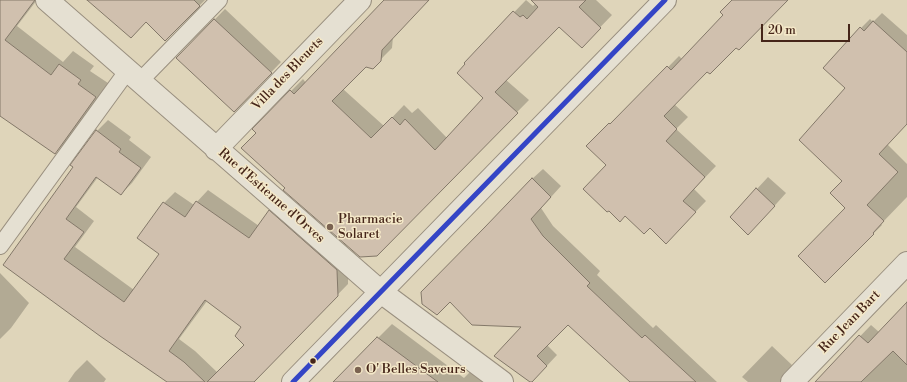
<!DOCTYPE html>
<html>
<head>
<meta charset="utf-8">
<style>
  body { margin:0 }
  #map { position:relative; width:907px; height:382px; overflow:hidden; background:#dfd5ba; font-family:"Libre Bodoni",serif }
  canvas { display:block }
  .scale { position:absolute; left:761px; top:24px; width:89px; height:18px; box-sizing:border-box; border:2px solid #452519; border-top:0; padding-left:5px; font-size:12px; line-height:14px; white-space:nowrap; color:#452519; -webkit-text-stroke:3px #f4e8c8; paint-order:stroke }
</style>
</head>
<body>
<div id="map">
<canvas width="907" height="382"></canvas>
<div class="scale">20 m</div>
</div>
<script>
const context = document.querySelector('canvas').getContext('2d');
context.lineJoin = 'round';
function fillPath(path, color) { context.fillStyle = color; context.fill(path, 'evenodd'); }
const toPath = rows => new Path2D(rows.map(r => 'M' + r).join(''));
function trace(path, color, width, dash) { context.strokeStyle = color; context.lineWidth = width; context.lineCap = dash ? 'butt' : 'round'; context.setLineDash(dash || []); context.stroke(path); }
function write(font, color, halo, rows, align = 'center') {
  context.font = font + ' "Libre Bodoni",serif'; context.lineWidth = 3; context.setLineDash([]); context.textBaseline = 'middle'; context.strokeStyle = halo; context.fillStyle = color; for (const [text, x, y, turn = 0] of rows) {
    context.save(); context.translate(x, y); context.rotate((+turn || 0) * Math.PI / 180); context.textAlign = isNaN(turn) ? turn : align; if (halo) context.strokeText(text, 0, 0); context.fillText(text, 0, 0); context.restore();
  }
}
fillPath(toPath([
  [0,0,37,0,17,26,63,62,73,51,94,66,90,71,108,83,68,140,55,153,0,108],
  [92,0,205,0,165,40,147,21],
  [386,0,428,0,393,37,392,48,385,55,373,68,366,66,343,89,384,126,404,105,412,113,418,108,447,138,484,98,467,64,465,63,526,0,533,6,539,0,596,0,612,15,582,46,560,25,506,80,529,100,376,255,286,187,257,133,291,91,303,79,306,83],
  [733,0,787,0,736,46,707,71,674,104,688,117,676,129,716,166,694,189,706,201,677,231,587,146,621,113,622,114,679,56,682,59,724,15],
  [225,9,281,62,234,111,177,58],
  [882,13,907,35,907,123,887,144,907,164,907,197,881,224,882,225,825,282,847,208,844,181,846,88,861,28,870,19,873,22],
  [108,120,131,137,129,140,151,157,132,183,121,194,98,177,76,207,94,221,75,247,134,290,160,253,164,203,175,192,194,205,208,190,259,226,269,211,280,200,348,259,348,284,253,382,168,382,4,265,75,167,97,131],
  [207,301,243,327,246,345,218,373,195,351,179,339],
  [543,169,561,186,541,208,553,226,600,271,597,275,653,328,656,325,717,382,632,382,568,323,547,345,557,355,542,371,523,326,532,179],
  [768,177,786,193,760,222,731,217],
  [0,273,29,303,11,328,0,339],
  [907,304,907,382,816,382,871,325,879,332],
  [392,324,464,378,472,370,487,382,350,382,341,375],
  [772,346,792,365,791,367,791,373,799,382,748,382,742,377],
  [87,360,106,379,104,382,68,382,75,372]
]), '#0003');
const building = toPath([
  [0,0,35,0,5,40,51,75,59,64,81,80,78,84,96,97,55,154,0,116,0,0],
  [87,0,194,0,200,6,165,41,146,22,131,38,87,0],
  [384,0,429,0,382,50,381,61,373,69,366,67,332,101,371,138,392,117,400,125,405,119,435,150,483,98,457,73,465,64,464,63,513,11,520,17,523,15,527,19,538,7,531,0,586,0,579,7,601,28,582,48,559,27,495,92,518,113,377,256,360,257,283,190,285,188,241,148,256,133,252,129,290,90,294,94,384,0],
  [732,0,788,0,739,50,736,48,710,74,707,72,664,116,677,129,666,141,705,177,683,201,696,212,666,244,650,228,644,234,625,216,620,222,609,211,607,212,583,189,606,165,586,146,609,123,610,124,667,66,671,70,723,15,720,12,732,0],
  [214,19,272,73,234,112,176,58,214,19],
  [873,21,907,52,907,124,879,154,898,172,867,205,884,221,873,233,874,234,825,283,798,256,845,208,830,193,842,181,799,140,845,88,823,68,860,27,864,31,873,21],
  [96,130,121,149,119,152,141,168,121,195,96,177,66,219,84,232,64,259,124,302,159,254,137,238,163,202,185,217,196,201,249,238,269,210,337,270,338,296,254,382,207,382,244,345,235,336,241,327,205,300,169,351,184,362,205,382,167,382,100,336,3,265,73,167,70,165,96,130],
  [532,178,551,197,531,219,543,236,590,283,587,286,642,338,645,335,696,382,630,382,568,325,537,356,547,366,532,382,530,382,494,356,521,327,472,325,450,302,437,315,422,304,421,292,485,227,532,178],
  [756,188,775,206,748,235,730,217,756,188],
  [907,302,907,365,893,351,861,382,815,382,859,335,868,343,907,302],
  [377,337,438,382,333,382,377,337]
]);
fillPath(building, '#d0c0ae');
trace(building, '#837869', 1);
const service = toPath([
  [140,81,219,0],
  [0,246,128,70]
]);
const minor = toPath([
  [47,0,381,292,502,382],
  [216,149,360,0],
  [792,382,907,263]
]);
const tertiary = toPath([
  [293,382,665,0]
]);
trace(service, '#998f7f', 18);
trace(minor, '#998f7f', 24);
trace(tertiary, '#998f7f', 24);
trace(service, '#e5e0d2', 16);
trace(minor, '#e5e0d2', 22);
trace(tertiary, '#e5e0d2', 22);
trace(toPath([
  [293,382,665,0]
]), '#3445c6', 5);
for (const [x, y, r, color] of [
  [330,227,4,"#7b6351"],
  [313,361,3.5,"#452519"],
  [358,370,4,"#7b6351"]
]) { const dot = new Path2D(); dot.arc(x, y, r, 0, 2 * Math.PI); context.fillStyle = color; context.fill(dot); trace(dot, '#f4e8c8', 1.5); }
write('13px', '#452519', '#f4e8c8', [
  ["Villa des Bleuets",288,74,-46],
  ["Rue d'Estienne d'Orves",271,196,41],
  ["Rue Jean Bart",850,322,-46]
]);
write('13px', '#452519', '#f4e8c8', [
  ["Pharmacie",338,220],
  ["Solaret",338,235],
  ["O' Belles Saveurs",366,370]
], 'left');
</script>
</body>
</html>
